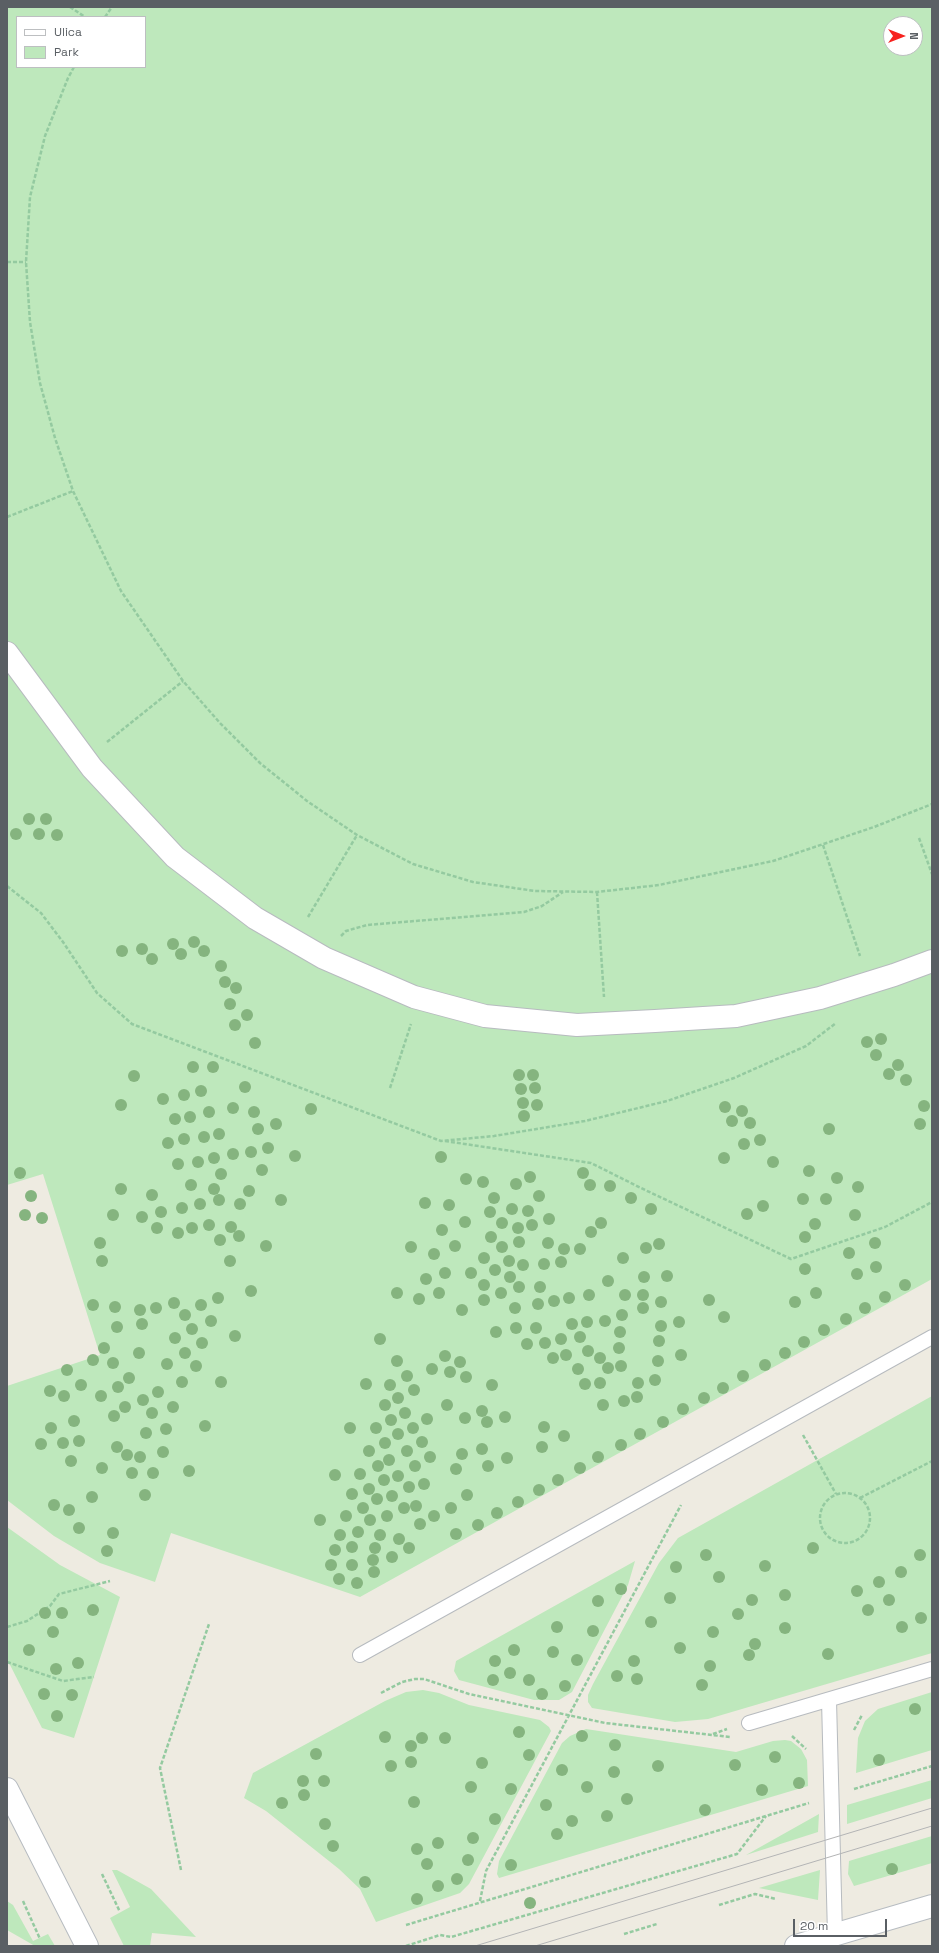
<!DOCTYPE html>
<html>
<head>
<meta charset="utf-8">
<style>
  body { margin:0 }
  #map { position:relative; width:939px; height:1953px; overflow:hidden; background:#eeebe1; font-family:"Space Grotesk",sans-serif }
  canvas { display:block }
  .frame { position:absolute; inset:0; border:8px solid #5a5f64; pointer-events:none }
  .legend { position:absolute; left:16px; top:16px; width:130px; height:52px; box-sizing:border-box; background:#fff; border:1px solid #bdbfc1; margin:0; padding:5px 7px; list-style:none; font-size:12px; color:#5a5f64 }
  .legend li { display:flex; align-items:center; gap:8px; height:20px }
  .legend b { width:20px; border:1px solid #bdbfc1 }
  .north { position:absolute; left:883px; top:16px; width:40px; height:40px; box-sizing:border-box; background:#fff; border:1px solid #bdbfc1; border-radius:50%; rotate:90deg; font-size:11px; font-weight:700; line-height:16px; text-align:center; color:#5a5f64 }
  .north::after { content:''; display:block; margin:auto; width:14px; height:18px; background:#f7231f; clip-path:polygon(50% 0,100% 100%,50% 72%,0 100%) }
  .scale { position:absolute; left:793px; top:1919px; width:94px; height:18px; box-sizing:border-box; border:2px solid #5a5f64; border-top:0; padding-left:5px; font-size:12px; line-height:14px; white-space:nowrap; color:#5a5f64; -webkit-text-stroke:3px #fff; paint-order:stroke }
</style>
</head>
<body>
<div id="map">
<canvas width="939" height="1953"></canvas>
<div class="frame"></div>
<ul class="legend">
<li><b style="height:5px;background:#fff"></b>Ulica</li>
<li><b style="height:11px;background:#bee8bc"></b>Park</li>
</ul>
<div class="north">N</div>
<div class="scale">20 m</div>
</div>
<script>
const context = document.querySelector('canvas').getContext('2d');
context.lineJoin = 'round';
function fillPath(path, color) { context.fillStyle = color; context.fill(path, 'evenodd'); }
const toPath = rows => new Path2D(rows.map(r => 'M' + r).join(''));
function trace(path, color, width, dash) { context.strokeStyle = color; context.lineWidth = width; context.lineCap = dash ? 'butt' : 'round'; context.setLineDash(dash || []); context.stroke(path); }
fillPath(toPath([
  [7,7,932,7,932,1279,360,1597,171,1533,155,1582,100,1563,54,1536,7,1500,7,1386,100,1355,43,1174,7,1185],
  [17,17,145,17,145,67,17,67],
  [891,24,915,24,915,48,891,48],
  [932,1396,932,1653,708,1719,675,1722,592,1708,588,1702,588,1695,593,1684,659,1563,678,1538],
  [7,1527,60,1565,120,1597,74,1738,42,1728,7,1659],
  [635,1561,628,1585,572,1692,559,1700,534,1700,459,1680,454,1671,456,1661],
  [423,1690,439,1693,469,1705,540,1720,549,1727,551,1731,469,1884,460,1893,376,1922,360,1889,339,1869,266,1811,244,1798,253,1773,385,1701,406,1692],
  [932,1692,932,1750,856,1773,858,1738,865,1721,878,1709],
  [586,1729,736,1752,773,1741,785,1740,791,1741,801,1749,807,1760,808,1786,499,1878,497,1874,499,1861,562,1743,570,1736],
  [932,1780,932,1798,847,1824,847,1805],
  [819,1814,818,1832,746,1855],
  [932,1836,932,1863,854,1886,848,1874,849,1861],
  [112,1870,117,1870,151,1889,196,1937,152,1933,150,1946,124,1946,110,1918,130,1907],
  [820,1870,818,1900,759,1888],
  [7,1901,13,1905,33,1941,48,1934,55,1946,35,1946,7,1930]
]), '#bee8bc');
const lane = toPath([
  [360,1655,932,1337],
  [829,1700,835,1935],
  [749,1723,932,1669]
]);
const street = toPath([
  [7,653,92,768,175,857,255,918,324,958,414,997,485,1016,577,1025,655,1021,736,1016,820,998,894,975,932,961]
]);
const secondary = toPath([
  [7,1789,87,1946],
  [796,1946,932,1906]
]);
trace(lane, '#b7bbbf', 16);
trace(street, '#b7bbbf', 24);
trace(secondary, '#b7bcc1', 24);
trace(toPath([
  [70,7,85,17],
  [105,17,112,7],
  [74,67,68,78,45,136,30,197,26,262,30,322,40,383,55,438,73,491,121,591,183,681,220,723,260,763,307,801,357,835,413,864,473,882,535,891,597,892,659,885,773,861,874,827,932,804],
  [7,262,26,262],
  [7,517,73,491],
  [107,742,183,681],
  [919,838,932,874],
  [823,845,860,956],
  [7,886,41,913,63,942,97,993,132,1024,441,1141,494,1136,585,1121,667,1101,734,1078,806,1046,836,1023],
  [597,892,604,997],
  [308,917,357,835],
  [341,936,346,931,367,925,524,912,542,906,563,892],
  [390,1088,411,1024],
  [445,1141,591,1163,641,1188,791,1259,885,1227,932,1202],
  [803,1435,836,1494],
  '820 1518a25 25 0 1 1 50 0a25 25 0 1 1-50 0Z',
  [860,1498,932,1461],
  [7,1627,27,1621,50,1606,59,1594,110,1581],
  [7,1662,63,1681,94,1677],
  [381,1693,402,1682,415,1679,424,1679,469,1694,605,1723,730,1737],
  [854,1730,862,1715],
  [713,1734,727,1729],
  [792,1736,806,1749],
  [854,1789,932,1766],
  [181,1870,160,1768,209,1624],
  [102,1874,120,1912],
  [23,1901,40,1939],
  [480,1901,486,1871,681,1505],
  [719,1905,755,1894,776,1899],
  [406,1925,809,1803],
  [624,1934,657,1924],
  [406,1946,440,1935,451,1937,737,1854,766,1816]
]), '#94caa0', 2.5, [4, 2]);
trace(lane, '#fff', 14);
trace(street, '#fff', 22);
trace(secondary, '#fff', 22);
trace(toPath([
  [475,1946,932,1808],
  [535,1946,932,1826]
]), '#b3b4b5', 1);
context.fillStyle = '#85b47f';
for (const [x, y] of [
  [29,819],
  [46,819],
  [16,834],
  [39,834],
  [57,835],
  [194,942],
  [173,944],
  [142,949],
  [122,951],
  [204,951],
  [181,954],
  [152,959],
  [221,966],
  [225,982],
  [236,988],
  [230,1004],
  [247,1015],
  [235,1025],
  [881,1039],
  [867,1042],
  [255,1043],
  [876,1055],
  [898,1065],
  [193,1067],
  [213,1067],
  [889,1074],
  [519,1075],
  [533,1075],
  [134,1076],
  [906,1080],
  [245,1087],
  [535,1088],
  [521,1089],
  [201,1091],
  [184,1095],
  [163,1099],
  [523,1103],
  [121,1105],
  [537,1105],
  [924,1106],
  [725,1107],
  [233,1108],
  [311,1109],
  [742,1111],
  [209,1112],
  [254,1112],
  [524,1116],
  [190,1117],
  [175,1119],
  [732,1121],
  [750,1123],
  [276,1124],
  [920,1124],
  [258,1129],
  [829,1129],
  [219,1134],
  [204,1137],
  [184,1139],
  [760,1140],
  [168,1143],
  [744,1144],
  [268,1148],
  [251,1152],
  [233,1154],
  [295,1156],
  [441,1157],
  [214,1158],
  [724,1158],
  [198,1162],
  [773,1162],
  [178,1164],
  [262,1170],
  [809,1171],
  [20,1173],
  [583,1173],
  [221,1174],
  [530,1177],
  [837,1178],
  [466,1179],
  [483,1182],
  [516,1184],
  [191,1185],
  [590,1185],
  [610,1186],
  [858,1187],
  [121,1189],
  [214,1189],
  [249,1191],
  [152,1195],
  [31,1196],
  [539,1196],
  [494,1198],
  [631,1198],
  [803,1199],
  [826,1199],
  [219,1200],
  [281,1200],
  [425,1203],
  [200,1204],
  [240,1204],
  [449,1205],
  [763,1206],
  [182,1208],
  [512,1209],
  [651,1209],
  [528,1211],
  [161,1212],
  [490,1212],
  [747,1214],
  [25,1215],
  [113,1215],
  [855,1215],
  [142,1217],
  [42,1218],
  [549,1219],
  [465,1222],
  [502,1223],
  [601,1223],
  [815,1224],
  [209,1225],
  [532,1225],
  [231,1227],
  [157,1228],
  [192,1228],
  [518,1228],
  [442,1230],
  [591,1232],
  [178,1233],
  [239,1236],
  [491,1237],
  [805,1237],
  [220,1240],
  [519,1242],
  [100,1243],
  [548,1243],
  [875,1243],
  [659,1244],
  [266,1246],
  [455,1246],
  [411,1247],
  [502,1247],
  [646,1248],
  [564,1249],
  [580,1249],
  [849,1253],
  [434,1254],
  [484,1258],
  [623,1258],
  [102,1261],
  [230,1261],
  [509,1261],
  [561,1262],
  [544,1264],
  [523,1265],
  [876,1267],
  [805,1269],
  [495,1270],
  [445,1273],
  [471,1273],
  [857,1274],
  [667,1276],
  [510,1277],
  [644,1277],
  [426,1279],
  [608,1281],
  [484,1285],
  [905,1285],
  [519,1287],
  [540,1287],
  [251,1291],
  [397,1293],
  [439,1293],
  [501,1293],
  [816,1293],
  [589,1295],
  [625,1295],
  [643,1295],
  [885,1297],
  [218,1298],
  [569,1298],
  [419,1299],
  [484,1300],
  [709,1300],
  [554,1301],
  [661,1302],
  [795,1302],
  [174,1303],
  [538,1304],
  [93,1305],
  [201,1305],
  [115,1307],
  [156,1308],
  [515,1308],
  [643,1308],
  [865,1308],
  [140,1310],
  [462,1310],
  [185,1315],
  [622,1315],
  [724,1317],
  [846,1319],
  [211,1321],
  [605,1321],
  [587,1322],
  [679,1322],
  [142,1324],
  [572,1324],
  [661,1326],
  [117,1327],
  [516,1328],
  [536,1328],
  [192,1329],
  [824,1330],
  [496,1332],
  [620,1332],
  [235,1336],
  [580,1337],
  [175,1338],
  [380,1339],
  [561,1339],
  [659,1341],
  [804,1342],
  [202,1343],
  [545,1343],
  [527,1344],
  [104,1348],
  [619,1348],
  [588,1351],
  [139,1353],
  [185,1353],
  [785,1353],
  [566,1355],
  [681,1355],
  [445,1356],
  [553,1358],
  [600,1358],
  [93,1360],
  [397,1361],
  [658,1361],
  [460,1362],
  [113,1363],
  [167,1364],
  [765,1365],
  [196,1366],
  [621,1366],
  [608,1368],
  [432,1369],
  [578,1369],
  [67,1370],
  [450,1372],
  [407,1376],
  [743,1376],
  [466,1377],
  [129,1378],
  [655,1380],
  [182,1382],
  [221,1382],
  [600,1383],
  [638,1383],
  [366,1384],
  [585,1384],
  [81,1385],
  [390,1385],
  [492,1385],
  [118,1387],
  [723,1388],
  [414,1390],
  [50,1391],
  [158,1392],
  [64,1396],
  [101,1396],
  [637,1397],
  [398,1398],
  [704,1398],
  [143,1400],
  [624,1401],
  [385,1405],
  [447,1405],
  [603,1405],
  [125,1407],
  [173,1407],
  [683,1409],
  [482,1411],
  [152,1413],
  [405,1413],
  [114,1416],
  [505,1417],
  [465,1418],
  [427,1419],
  [391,1420],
  [74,1421],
  [487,1422],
  [663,1422],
  [205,1426],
  [544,1427],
  [51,1428],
  [350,1428],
  [376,1428],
  [413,1428],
  [166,1429],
  [146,1433],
  [398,1434],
  [640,1434],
  [564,1436],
  [79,1441],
  [422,1442],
  [63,1443],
  [385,1443],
  [41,1444],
  [621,1445],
  [117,1447],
  [542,1447],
  [482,1449],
  [369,1451],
  [407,1451],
  [163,1452],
  [462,1454],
  [127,1455],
  [140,1457],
  [430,1457],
  [598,1457],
  [507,1458],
  [389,1460],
  [71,1461],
  [378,1466],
  [415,1466],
  [488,1466],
  [102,1468],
  [580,1468],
  [456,1469],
  [189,1471],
  [132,1473],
  [153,1473],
  [360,1474],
  [335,1475],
  [398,1476],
  [384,1480],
  [558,1480],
  [424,1484],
  [409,1487],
  [369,1489],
  [539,1490],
  [352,1494],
  [145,1495],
  [467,1495],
  [392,1496],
  [92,1497],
  [377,1499],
  [518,1502],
  [54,1505],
  [416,1506],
  [363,1508],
  [404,1508],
  [451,1508],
  [69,1510],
  [497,1513],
  [346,1516],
  [387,1516],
  [434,1516],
  [320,1520],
  [370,1520],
  [420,1524],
  [478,1525],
  [79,1528],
  [358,1532],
  [113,1533],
  [456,1534],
  [340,1535],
  [380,1535],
  [399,1539],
  [352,1547],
  [375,1548],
  [409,1548],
  [813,1548],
  [335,1550],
  [107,1551],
  [706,1555],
  [920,1555],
  [392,1557],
  [373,1560],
  [331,1565],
  [352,1565],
  [765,1566],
  [676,1567],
  [374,1572],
  [901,1572],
  [719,1577],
  [339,1579],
  [879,1582],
  [357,1583],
  [621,1589],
  [857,1591],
  [785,1595],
  [670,1598],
  [752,1600],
  [889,1600],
  [598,1601],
  [93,1610],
  [868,1610],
  [45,1613],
  [62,1613],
  [738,1614],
  [921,1618],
  [651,1622],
  [557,1627],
  [902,1627],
  [785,1628],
  [593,1631],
  [53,1632],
  [713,1632],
  [755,1644],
  [680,1648],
  [29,1650],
  [514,1650],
  [553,1652],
  [828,1654],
  [749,1655],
  [577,1660],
  [495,1661],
  [634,1661],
  [78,1663],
  [710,1666],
  [56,1669],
  [510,1673],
  [617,1676],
  [637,1679],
  [493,1680],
  [529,1680],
  [702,1685],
  [565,1686],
  [44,1694],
  [542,1694],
  [72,1695],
  [915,1709],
  [57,1716],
  [519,1732],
  [582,1736],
  [385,1737],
  [422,1738],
  [445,1738],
  [615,1745],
  [411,1746],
  [316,1754],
  [529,1755],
  [775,1757],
  [879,1760],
  [411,1762],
  [482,1763],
  [735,1765],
  [391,1766],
  [658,1766],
  [562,1770],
  [614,1772],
  [303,1781],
  [324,1781],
  [799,1783],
  [471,1787],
  [587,1787],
  [511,1789],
  [762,1790],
  [304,1795],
  [627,1799],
  [414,1802],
  [282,1803],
  [546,1805],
  [705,1810],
  [607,1816],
  [495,1819],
  [572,1821],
  [325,1824],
  [557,1834],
  [473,1838],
  [438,1843],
  [333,1846],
  [417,1849],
  [468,1860],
  [427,1864],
  [511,1865],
  [892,1869],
  [457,1879],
  [365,1882],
  [438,1886],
  [417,1899],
  [530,1903]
]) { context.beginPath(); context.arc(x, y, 6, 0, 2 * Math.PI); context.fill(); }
</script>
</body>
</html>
